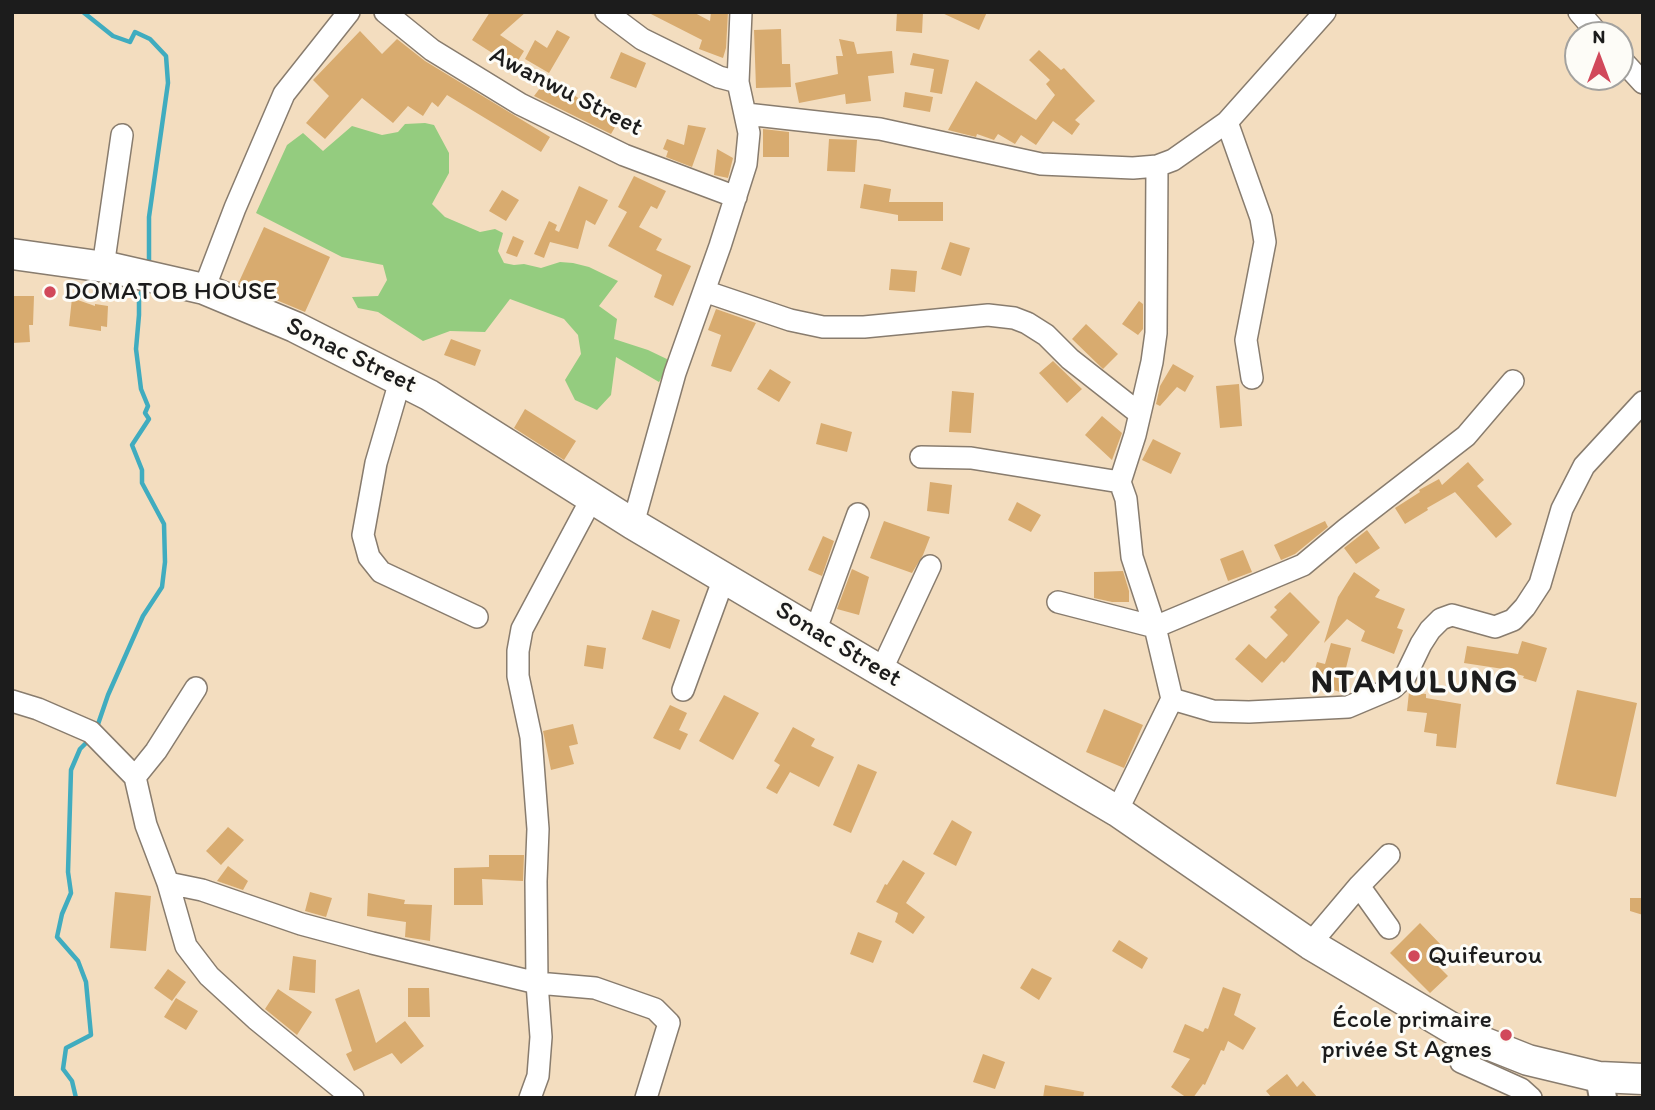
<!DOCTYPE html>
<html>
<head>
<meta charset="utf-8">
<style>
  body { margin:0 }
  #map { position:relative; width:1655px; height:1110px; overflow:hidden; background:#f3ddbf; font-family:Itim,sans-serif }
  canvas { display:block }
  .frame { position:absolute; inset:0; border:14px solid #1c1c1c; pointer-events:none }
  .north { position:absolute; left:1564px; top:21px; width:70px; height:70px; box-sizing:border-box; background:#fdfcf7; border:2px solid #a3a29f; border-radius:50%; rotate:0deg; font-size:19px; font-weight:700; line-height:28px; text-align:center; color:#1c1c1c }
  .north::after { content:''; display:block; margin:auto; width:24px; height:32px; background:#d1495b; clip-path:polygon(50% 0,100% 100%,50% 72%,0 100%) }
</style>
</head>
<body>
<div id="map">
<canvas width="1655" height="1110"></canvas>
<div class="frame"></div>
<div class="north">N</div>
</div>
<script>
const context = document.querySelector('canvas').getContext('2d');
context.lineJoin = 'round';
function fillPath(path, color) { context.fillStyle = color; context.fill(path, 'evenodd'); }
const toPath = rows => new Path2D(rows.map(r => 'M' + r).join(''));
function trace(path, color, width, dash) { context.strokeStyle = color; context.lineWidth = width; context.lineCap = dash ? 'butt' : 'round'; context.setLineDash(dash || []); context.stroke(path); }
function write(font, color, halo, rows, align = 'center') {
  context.font = font + ' Itim,sans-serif'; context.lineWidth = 6; context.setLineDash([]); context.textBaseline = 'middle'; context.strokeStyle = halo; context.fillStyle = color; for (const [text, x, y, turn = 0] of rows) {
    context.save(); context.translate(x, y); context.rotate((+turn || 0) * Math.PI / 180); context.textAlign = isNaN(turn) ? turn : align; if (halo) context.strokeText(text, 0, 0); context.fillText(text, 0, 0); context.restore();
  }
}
fillPath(toPath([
  [425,123,434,125,449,153,449,173,432,204,445,217,480,232,495,229,503,233,498,251,504,263,514,265,524,264,541,268,560,262,573,263,589,267,618,281,599,306,617,319,614,339,648,350,671,361,659,382,616,357,611,395,597,410,575,400,565,380,581,354,578,335,564,319,510,299,485,332,450,331,423,341,378,312,358,308,352,297,378,296,387,280,383,265,342,257,256,213,287,145,303,133,323,151,352,126,382,135,398,132,405,124]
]), '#94cc7f');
trace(toPath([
  [83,12,113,36,130,42,135,32,150,39,166,56,168,83,149,217,149,265],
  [96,730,108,695,143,616,162,587,165,562,164,524,142,483,142,470,132,445,149,419,145,413,148,406,141,389,136,349,139,315,139,298,143,287],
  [76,1098,72,1081,63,1069,66,1048,91,1035,86,982,78,961,57,937,62,914,71,893,68,872,71,770,80,749,89,740]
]), '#40acbf', 4.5);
fillPath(toPath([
  [490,12,526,12,500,35,524,51,514,67,472,40],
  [647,12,693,12,710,21,711,12,728,12,726,48,723,58,699,49,702,40],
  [897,12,923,12,922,33,896,31],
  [940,12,987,12,979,30],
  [781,29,782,64,790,64,791,87,756,88,754,30],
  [557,30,570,37,549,73,525,59,535,40,547,48],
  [360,31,382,54,397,39,425,61,550,137,541,152,447,95,438,107,432,102,423,116,408,106,393,123,362,98,325,139,306,123,329,96,313,80],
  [839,39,854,42,857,54,892,51,894,73,868,76,871,101,846,104,845,94,799,103,795,83,838,74,836,56,843,56],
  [1039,50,1061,70,1064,68,1095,101,1075,120,1080,124,1072,135,1053,121,1036,145,1021,135,1015,144,998,134,994,140,977,134,976,137,948,130,976,81,1036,120,1055,95,1046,84,1050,80,1029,60],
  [621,52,646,63,636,88,610,78],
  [913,53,949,60,942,94,930,92,934,69,910,65],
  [547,79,618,122,611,134,534,96],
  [905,92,933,97,930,112,903,107],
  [688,125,706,128,692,167,666,157,668,151,663,149,667,139,684,145],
  [763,129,789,132,789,157,763,157],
  [829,139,857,140,855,172,827,171],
  [717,149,733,158,728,178,714,175],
  [634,176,666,191,657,209,651,206,639,227,662,239,656,250,691,266,673,306,654,297,662,275,608,246,627,212,618,207],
  [864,184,891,189,889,202,943,202,943,221,898,221,898,215,860,208],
  [579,186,608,200,595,225,586,220,578,249,550,242,544,258,534,254,549,221,557,225,555,230,559,232],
  [502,190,519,200,506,221,489,211],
  [264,227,330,257,305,312,238,284],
  [513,236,524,241,517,257,506,253],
  [950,242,970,248,961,276,941,269],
  [891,269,917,271,915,292,889,290],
  [12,296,34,296,33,325,29,325,30,342,12,343],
  [72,298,95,306,95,304,108,306,107,327,101,326,101,331,69,326],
  [1139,301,1143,304,1143,329,1138,335,1122,324],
  [716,309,756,323,731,372,711,366,721,335,708,330],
  [1086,324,1118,354,1103,369,1072,339],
  [451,339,481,350,475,366,444,355],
  [1053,361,1082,389,1067,403,1039,373],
  [1173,364,1194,376,1185,392,1177,387,1160,406,1156,404,1160,386],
  [770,369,791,382,779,402,757,389],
  [1239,384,1242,426,1220,428,1216,386],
  [952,391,974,393,971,433,949,432],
  [525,409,576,441,564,460,514,428],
  [1102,416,1122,433,1112,460,1085,435],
  [821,423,852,432,847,452,816,444],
  [1153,439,1181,453,1171,474,1142,460],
  [1468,462,1484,480,1477,486,1512,524,1496,538,1455,492,1427,508,1428,510,1405,524,1395,508,1420,492,1419,490,1439,479,1442,485],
  [930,482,952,485,949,514,927,511],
  [1017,502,1041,515,1031,532,1008,520],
  [884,521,930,537,923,555,912,573,870,558],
  [1325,521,1328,527,1295,554,1281,560,1274,545],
  [1367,530,1380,548,1356,564,1344,548],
  [823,536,834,541,822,576,808,570],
  [1243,550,1252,572,1228,581,1220,559],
  [852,569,869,577,859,615,837,609],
  [1123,571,1129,591,1129,602,1112,602,1094,598,1094,572],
  [1354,572,1380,590,1375,597,1405,609,1397,628,1403,630,1394,654,1361,641,1365,631,1347,619,1324,643,1338,597],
  [1290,592,1320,622,1284,663,1282,661,1262,683,1235,659,1249,644,1266,659,1288,635,1270,617,1277,610,1274,607],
  [652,610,680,620,670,649,642,639],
  [1522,641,1547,648,1536,682,1523,678,1524,676,1509,672,1510,670,1464,663,1467,646,1518,654],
  [1331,643,1351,648,1340,692,1311,683,1317,662,1325,664],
  [587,645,606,648,603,669,584,666],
  [1577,690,1637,703,1616,797,1556,784],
  [1409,692,1426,694,1426,698,1461,704,1456,748,1436,746,1437,734,1424,732,1427,713,1407,711],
  [724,695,759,713,733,760,699,741],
  [670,705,687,713,679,730,688,734,680,750,653,738],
  [1104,709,1143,725,1124,768,1086,752],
  [573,724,578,744,569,746,574,764,551,770,543,731],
  [793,727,815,739,811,746,834,757,819,787,790,772,777,794,766,788,780,765,774,761],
  [858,764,877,772,851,833,833,825],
  [952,820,972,832,956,866,933,854],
  [228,827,244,840,221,865,206,851],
  [489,855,524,855,523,881,482,879,483,905,454,905,454,868,489,867],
  [903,860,925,873,906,903,925,917,913,934,895,922,898,913,876,902,885,884,887,885],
  [228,866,248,881,243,890,217,881],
  [115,892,151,896,146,951,110,948],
  [310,892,332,898,326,917,305,911],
  [368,893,405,900,404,904,432,905,430,941,405,937,406,922,367,916],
  [1630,898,1643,898,1643,915,1630,911],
  [1420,923,1443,947,1431,959,1448,976,1430,993,1390,953],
  [858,932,882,941,873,963,850,954],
  [1119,940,1148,958,1142,969,1112,951],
  [293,956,316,960,315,993,289,990],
  [1032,968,1052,978,1039,1000,1020,988],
  [168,969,186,982,172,1001,154,988],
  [1223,987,1241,994,1234,1015,1256,1028,1243,1050,1228,1041,1224,1051,1221,1050,1205,1085,1203,1084,1193,1098,1187,1098,1171,1087,1190,1059,1173,1052,1185,1024,1203,1032,1205,1028,1208,1029],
  [408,988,429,988,430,1017,408,1017],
  [278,989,312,1012,297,1035,265,1009],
  [359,989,376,1043,405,1021,424,1046,401,1064,392,1053,354,1071,346,1054,352,1051,335,999],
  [176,998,198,1011,186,1030,164,1017],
  [983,1054,1005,1062,995,1089,973,1082],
  [1287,1074,1297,1087,1303,1081,1318,1098,1272,1098,1266,1091],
  [1045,1085,1084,1092,1083,1098,1043,1098]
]), '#d8ab6f');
const minor = toPath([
  [385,12,432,50,520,104,624,155,736,197],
  [606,12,642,39,719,77,738,82],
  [1579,12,1599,35],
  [1620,58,1643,83],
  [746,114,880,129,1041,164,1133,168,1157,166,1173,160,1227,122,1325,12],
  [1227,122,1261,218,1265,242,1246,340,1252,378],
  [1157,166,1156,333,1152,362,1135,435,1120,482,1126,499,1132,557,1155,627,1172,699,1213,711,1249,712,1348,707,1393,688,1405,677,1421,644,1430,630,1441,619,1452,615,1495,627,1513,620,1525,607,1540,584,1562,509,1584,466,1643,402],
  [103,267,122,135],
  [204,289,235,208,284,94,349,12],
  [704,291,790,320,823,327,864,327,988,315,1014,318,1027,323,1046,335,1070,359,1140,414],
  [400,381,376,463,363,535,369,557,381,572,477,617],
  [921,457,971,458,1120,482],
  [633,524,675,373,720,246,746,164,749,133,738,82,741,12],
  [1058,602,1155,627,1303,565,1346,529,1466,436,1513,381],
  [815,632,858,514],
  [881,671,930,566],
  [683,690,724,578],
  [12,701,38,709,91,732,135,777,146,825,168,883,186,946,209,976,256,1019,353,1098],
  [135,777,156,751,196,688],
  [1117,811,1172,699],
  [168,883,202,890,301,924,372,943,537,983,595,988,655,1009,669,1023,646,1098],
  [1359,886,1389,928],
  [1310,944,1359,886,1389,855],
  [1460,1033,1461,1062,1521,1089,1531,1098],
  [530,1098,538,1076,541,1037,537,983,536,881,538,829,531,737,518,676,518,651,522,629,592,498]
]);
const major = toPath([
  [1599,1077,1603,1098]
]);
const highway = toPath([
  [12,254,112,268,204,289,295,327,429,395,633,524,1117,811,1310,944,1460,1033,1528,1060,1599,1077,1643,1079]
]);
trace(minor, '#887c6e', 24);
trace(major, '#887c6e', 30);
trace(highway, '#887c6e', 33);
trace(minor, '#fff', 21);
trace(major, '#fff', 26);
trace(highway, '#fff', 30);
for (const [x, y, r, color] of [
  [50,292,7,"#d1495b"],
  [1414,956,7,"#d1495b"],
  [1506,1035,7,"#d1495b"]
]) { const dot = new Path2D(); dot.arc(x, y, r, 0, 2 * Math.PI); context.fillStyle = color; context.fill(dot); trace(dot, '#fdfcf7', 2.5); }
write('26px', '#1c1c1c', '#fdfcf7', [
  ["Awanwu Street",566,92,27],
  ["Sonac Street",351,356,26],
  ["Sonac Street",838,645,31]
]);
write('26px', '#1c1c1c', '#fdfcf7', [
  ["DOMATOB HOUSE",64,292],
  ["Quifeurou",1428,956],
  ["École primaire",1492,1020,"right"],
  ["privée St Agnes",1492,1050,"right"]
], 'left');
context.letterSpacing = '2px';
write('bold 33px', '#1c1c1c', '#fdfcf7', [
  ["NTAMULUNG",1415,684]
]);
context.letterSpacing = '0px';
</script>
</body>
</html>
